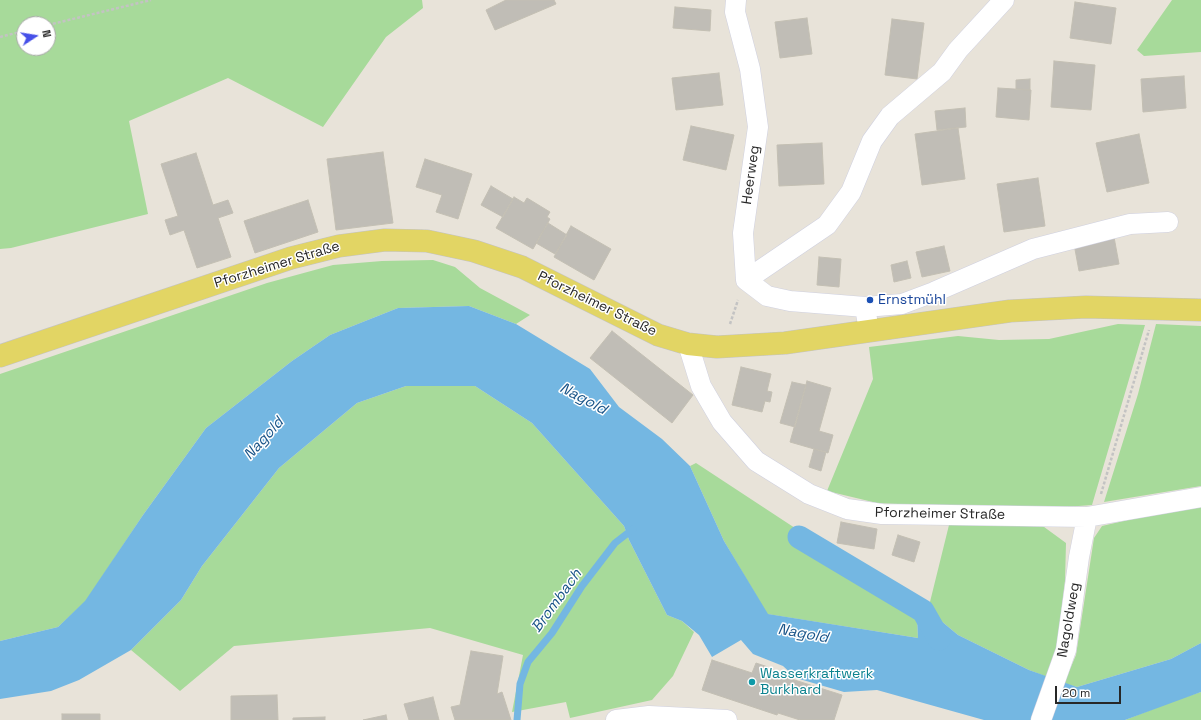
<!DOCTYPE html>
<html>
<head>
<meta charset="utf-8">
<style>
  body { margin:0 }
  #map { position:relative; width:1201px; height:720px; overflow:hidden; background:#e8e3d9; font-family:"Space Grotesk",sans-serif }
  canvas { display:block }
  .north { position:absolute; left:16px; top:16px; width:40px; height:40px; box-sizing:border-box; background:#fff; border:1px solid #a9a9a9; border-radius:50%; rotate:78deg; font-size:11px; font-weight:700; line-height:16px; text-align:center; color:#272727 }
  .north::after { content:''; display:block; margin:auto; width:14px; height:18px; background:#4650e8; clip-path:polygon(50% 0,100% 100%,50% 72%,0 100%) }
  .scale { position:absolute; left:1055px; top:686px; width:66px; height:18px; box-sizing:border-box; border:2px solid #272727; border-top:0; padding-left:5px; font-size:12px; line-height:14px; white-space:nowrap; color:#272727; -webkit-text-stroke:3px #fff; paint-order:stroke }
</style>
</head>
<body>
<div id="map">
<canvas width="1201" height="720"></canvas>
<div class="north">N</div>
<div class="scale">20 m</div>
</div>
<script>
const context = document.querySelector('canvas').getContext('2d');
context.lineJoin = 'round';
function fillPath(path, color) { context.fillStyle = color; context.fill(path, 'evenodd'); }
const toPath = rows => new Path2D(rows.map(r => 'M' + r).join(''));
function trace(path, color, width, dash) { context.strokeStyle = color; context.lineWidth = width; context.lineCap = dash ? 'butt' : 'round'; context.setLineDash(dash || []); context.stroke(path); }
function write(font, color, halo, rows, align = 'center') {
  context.font = font + ' "Space Grotesk",sans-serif'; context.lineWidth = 3; context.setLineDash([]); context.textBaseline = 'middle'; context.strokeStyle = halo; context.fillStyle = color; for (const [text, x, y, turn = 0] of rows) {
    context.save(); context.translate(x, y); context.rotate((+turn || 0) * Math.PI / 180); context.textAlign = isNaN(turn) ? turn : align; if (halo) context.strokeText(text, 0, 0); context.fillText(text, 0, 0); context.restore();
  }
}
fillPath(toPath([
  [0,0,422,0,423,8,386,37,323,127,228,78,129,121,148,214,11,248,0,249],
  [24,24,48,24,48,48,24,48],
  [1172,0,1201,0,1201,52,1144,56,1137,50],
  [433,260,455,267,480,288,530,315,516,324,469,306,398,308,330,335,292,361,206,428,143,515,86,601,58,627,0,641,0,374,267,283,333,265,382,261],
  [1118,324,1145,325,1092,505,1025,510,877,503,827,491,873,379,869,347,958,336,999,340,1049,339],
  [1156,324,1201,326,1201,486,1104,502,1138,394],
  [406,386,475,386,532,423,624,526,629,540,667,615,682,621,694,632,673,676,652,700,570,718,566,702,512,712,523,655,430,628,234,646,180,691,131,650,181,600,202,566,279,468,357,403],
  [696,463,798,530,795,542,917,617,918,638,767,614,724,541,690,466],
  [1201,503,1201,643,1171,659,1077,687,1064,683,1076,655,1094,538,1102,526],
  [1040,524,1066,543,1065,581,1055,663,1050,678,1029,670,958,635,928,610,949,525],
  [1201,692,1201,720,1125,720,1176,700]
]), '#a7da9a');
fillPath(toPath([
  [469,306,516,324,590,369,619,407,662,439,690,466,724,541,768,614,918,638,917,617,928,610,958,635,1029,670,1077,687,1171,659,1201,643,1201,692,1125,720,984,720,877,690,844,692,796,678,783,666,753,654,741,640,712,657,699,635,682,621,667,615,629,540,624,526,532,423,475,386,406,386,357,403,279,468,202,566,181,600,131,650,79,680,51,691,0,699,0,641,58,627,85,601,143,515,206,428,292,361,330,335,398,308]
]), '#74b7e2');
trace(toPath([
  [517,720,520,684,528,662,552,633,582,586,615,543,633,529]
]), '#74b7e2', 7);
trace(toPath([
  [799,537,923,611,939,639]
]), '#74b7e2', 23);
const building = toPath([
  [506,0,554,0,556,4,495,30,486,10,506,0],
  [1075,2,1116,8,1111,44,1070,38,1075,2],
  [675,7,711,10,710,31,673,28,675,7],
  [807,18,812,54,780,58,775,22,807,18],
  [892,19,924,23,917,79,885,75,892,19],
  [1054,61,1095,65,1091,110,1051,107,1054,61],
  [719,73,723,105,676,110,672,78,719,73],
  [1184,76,1186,108,1143,112,1141,79,1184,76],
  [1030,79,1030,90,1016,89,1016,80,1030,79],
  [998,88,1031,90,1029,120,996,117,998,88],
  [965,108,966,127,937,130,935,111,965,108],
  [691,126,734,135,726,170,683,160,691,126],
  [958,128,965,179,922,185,915,134,958,128],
  [1139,134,1149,183,1107,192,1096,143,1139,134],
  [822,143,824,184,779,186,777,145,822,143],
  [383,152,393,223,336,230,327,159,383,152],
  [196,153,213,205,228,200,233,213,218,218,231,257,197,268,184,230,170,235,165,220,178,216,161,164,196,153],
  [425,159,472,174,458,219,436,212,442,195,416,187,425,159],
  [1038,178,1045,226,1004,232,997,184,1038,178],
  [491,186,513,199,503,217,481,205,491,186],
  [514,197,524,203,527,198,550,212,547,217,550,219,533,249,496,228,514,197],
  [308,200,318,232,255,253,244,221,308,200],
  [548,223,567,235,555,254,536,243,548,223],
  [571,226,611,249,594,280,554,257,571,226],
  [1114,237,1119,264,1079,271,1074,244,1114,237],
  [944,246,950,271,922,277,916,252,944,246],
  [819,257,841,259,839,287,817,285,819,257],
  [907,261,911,278,894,282,891,265,907,261],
  [612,331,693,395,672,423,590,358,612,331],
  [741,367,771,374,767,391,772,392,770,402,765,401,762,412,732,405,741,367],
  [807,381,831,388,819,431,833,435,828,453,790,442,807,381],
  [792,382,806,385,795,427,780,423,792,382],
  [814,449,826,452,821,471,809,467,814,449],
  [841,522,877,529,874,549,837,543,841,522],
  [898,535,920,542,914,562,892,555,898,535],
  [471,651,503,656,497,694,502,692,511,720,455,720,451,707,460,705,471,651],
  [712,660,752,673,756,663,768,667,766,671,842,695,834,720,800,720,778,713,777,715,702,690,712,660],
  [277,695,278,720,231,720,231,696,277,695],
  [433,697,439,720,409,720,404,704,433,697],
  [62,714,100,714,100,720,62,720,62,714],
  [386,715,387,720,363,720,386,715],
  [325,717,325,720,293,720,293,718,325,717]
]);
fillPath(building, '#c0bdb6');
trace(building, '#c3bfb3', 1);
const minor = toPath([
  [736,0,735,12,750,69,758,127,743,233,746,280],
  [746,280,827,225,851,192,872,141,890,116,942,72,958,50,1004,0],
  [746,280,767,296,790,301,865,307,867,319],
  [865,307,902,304,934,292,1033,249,1130,224,1168,222],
  [688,344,701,386,722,422,756,461,809,494,847,509,882,514,1087,517,1201,497],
  [616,720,649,716,727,720],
  [1041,720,1066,650,1079,557,1087,517]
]);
const primary = toPath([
  [0,356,291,258,339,246,385,240,427,241,474,251,522,267,658,335,688,344,717,347,785,343,1010,311,1086,307,1201,310]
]);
trace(minor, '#cfd0df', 21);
trace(primary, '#c3c3c3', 23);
trace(toPath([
  [48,25,151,0],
  [0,37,24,31],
  [730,324,738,300],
  [1101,494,1149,330]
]), '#c3c3c3', 2.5, [3, 2]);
trace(minor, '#fff', 20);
trace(primary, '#e2d564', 22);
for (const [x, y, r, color] of [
  [870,300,4,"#1a4fb4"],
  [752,682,4,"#0f9aa8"]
]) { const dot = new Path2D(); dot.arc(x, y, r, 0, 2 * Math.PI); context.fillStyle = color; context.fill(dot); trace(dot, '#fff', 1.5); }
write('14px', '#272727', '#fff', [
  ["Heerweg",751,175,-82],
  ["Pforzheimer Straße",277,265,-17],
  ["Pforzheimer Straße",597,304,26],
  ["Pforzheimer Straße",940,514,1],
  ["Nagoldweg",1069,620,-80]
]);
write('14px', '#164399', '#fff', [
  ["Ernstmühl",878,300]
], 'left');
write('14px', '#0d838f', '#fff', [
  ["Wasserkraftwerk",760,674],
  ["Burkhard",760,690]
], 'left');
write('italic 15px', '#195488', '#fff', [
  ["Nagold",583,399,28],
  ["Nagold",264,439,-48],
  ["Brombach",557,601,-54],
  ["Nagold",803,634,10]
]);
</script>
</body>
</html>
